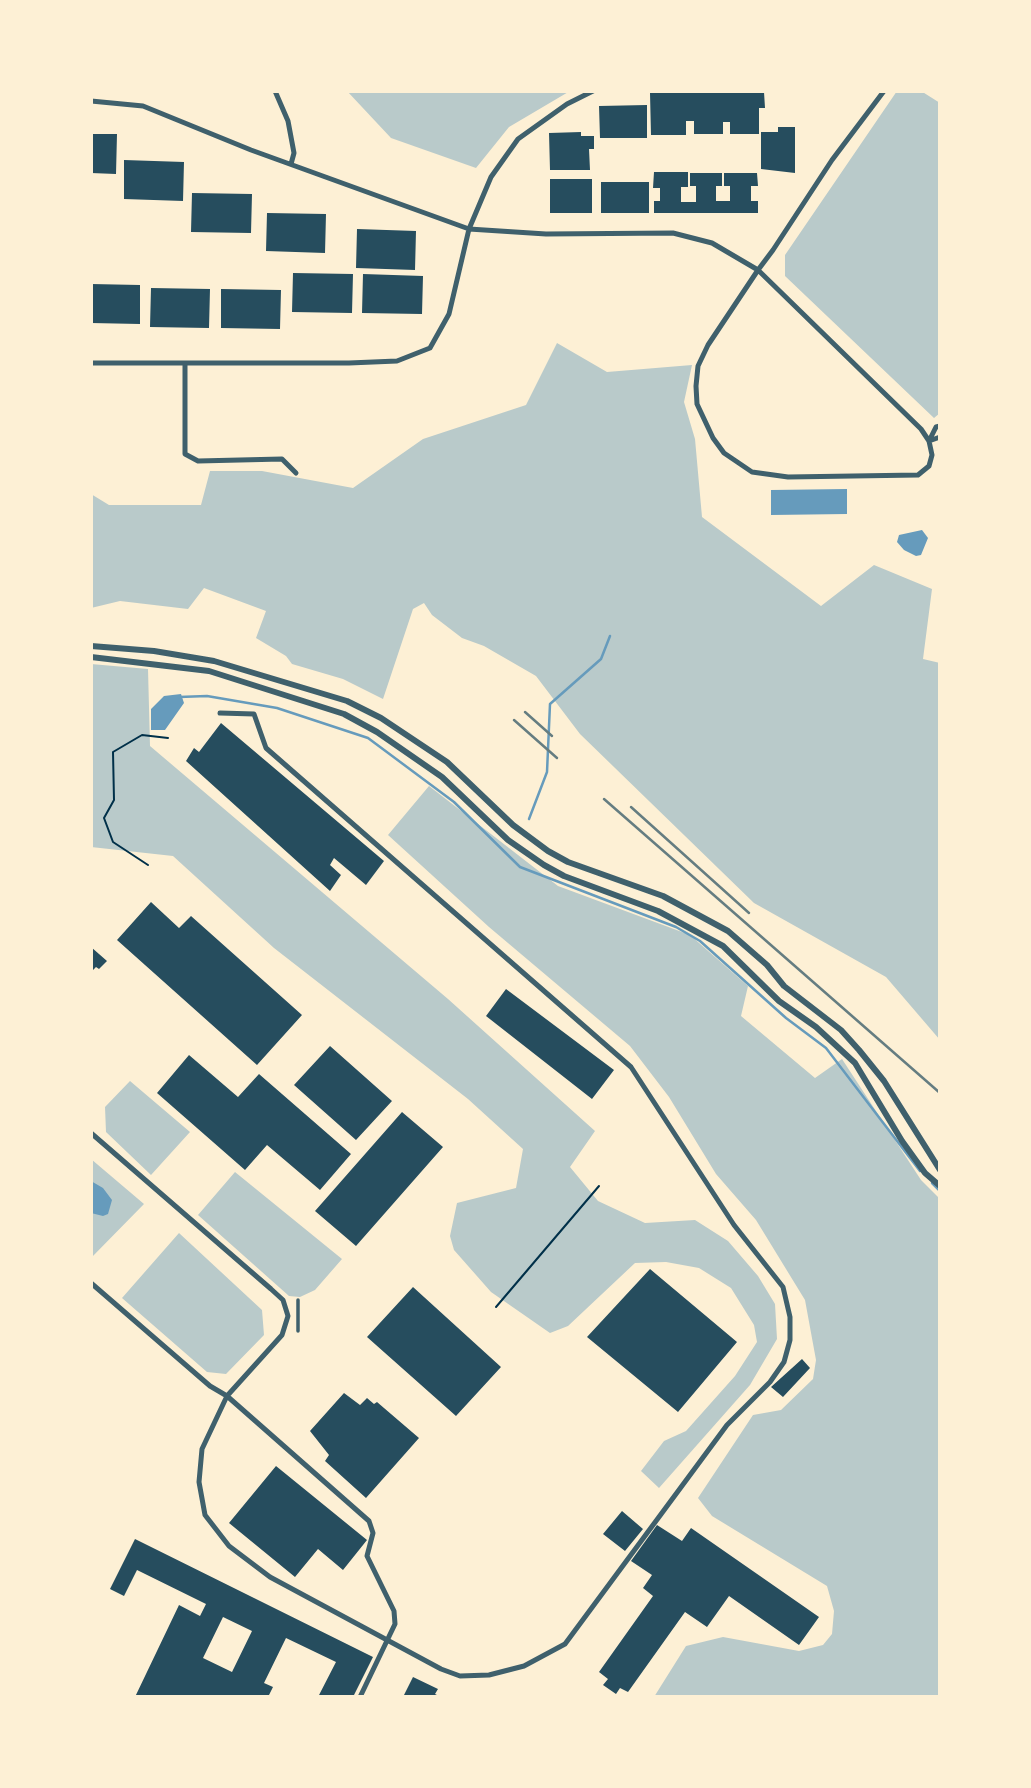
<!DOCTYPE html>
<html>
<head>
<meta charset="utf-8">
<style>
  body { margin:0 }
  #map { position:relative; width:1031px; height:1788px; overflow:hidden; background:#fdf0d5; font-family:Ubuntu,sans-serif }
  canvas { display:block }
  .frame { position:absolute; inset:0; border:93px solid #fdf0d5; pointer-events:none }
</style>
</head>
<body>
<div id="map">
<canvas width="1031" height="1788"></canvas>
<div class="frame"></div>
</div>
<script>
const context = document.querySelector('canvas').getContext('2d');
context.lineJoin = 'round';
function fillPath(path, color) { context.fillStyle = color; context.fill(path, 'evenodd'); }
const toPath = rows => new Path2D(rows.map(r => 'M' + r).join(''));
function trace(path, color, width, dash) { context.strokeStyle = color; context.lineWidth = width; context.lineCap = dash ? 'butt' : 'round'; context.setLineDash(dash || []); context.stroke(path); }
fillPath(toPath([
  [347,91,570,91,509,127,476,168,391,138],
  [897,91,921,91,940,103,940,413,934,418,785,276,785,255],
  [557,343,607,372,692,365,684,402,695,439,702,517,821,606,874,565,932,589,923,659,940,663,940,1040,886,977,754,903,580,734,536,676,484,646,462,638,432,615,424,603,413,609,383,699,343,679,292,664,286,656,256,638,266,611,204,588,188,609,120,601,91,608,91,494,109,505,201,505,210,471,262,471,353,488,423,439,526,405],
  [91,664,148,669,150,746,448,999,595,1131,570,1167,598,1201,645,1223,695,1220,728,1241,758,1276,775,1304,777,1339,750,1385,659,1488,641,1471,664,1441,686,1431,735,1376,757,1342,754,1325,731,1288,699,1268,666,1262,635,1263,568,1326,550,1333,491,1292,454,1250,450,1236,457,1203,516,1188,523,1149,468,1099,274,948,173,856,91,847],
  [429,786,558,886,690,935,748,986,741,1016,815,1078,842,1059,921,1180,940,1199,940,1697,654,1697,686,1646,723,1637,799,1651,823,1645,832,1634,834,1611,827,1586,712,1516,698,1498,753,1415,781,1410,813,1379,816,1360,805,1300,756,1220,716,1174,669,1097,630,1046,489,927,388,835],
  [130,1081,190,1132,151,1175,106,1132,105,1107],
  [91,1159,144,1204,91,1258],
  [235,1172,342,1259,315,1290,300,1297,289,1296,198,1215],
  [179,1233,262,1310,264,1335,226,1374,207,1372,122,1298]
]), '#b9caca');
fillPath(toPath([
  [847,489,847,514,771,515,771,490],
  [922,530,928,538,921,555,916,556,904,550,897,542,899,535],
  [181,694,184,703,165,730,151,730,151,709,164,696],
  [91,1181,103,1188,112,1200,108,1214,103,1216,91,1213]
]), '#669bbc');
trace(toPath([
  [179,697,207,696,277,708,368,738,454,802,520,867,676,927,700,941,786,1018,826,1048,920,1171],
  [529,819,547,772,550,704,601,659,610,636],
  [932,1183,940,1191]
]), '#669bbc', 2.5);
fillPath(toPath([
  [764,92,765,108,759,108,759,134,730,134,730,122,723,122,723,134,694,134,694,121,686,121,686,135,651,135,650,93],
  [647,105,647,138,600,138,599,106],
  [778,127,795,127,795,173,761,169,761,132,778,132],
  [581,132,581,136,594,136,594,149,589,149,590,170,550,170,549,133],
  [91,134,117,134,116,174,91,173],
  [124,160,184,162,183,201,124,199],
  [654,172,688,172,688,187,681,187,681,202,696,202,696,186,690,186,690,173,722,173,722,186,716,186,716,201,730,201,730,186,724,186,724,173,757,173,758,186,751,186,751,201,758,201,758,213,654,213,654,201,660,201,660,188,653,188],
  [550,179,592,179,592,213,550,213],
  [601,182,649,182,649,213,601,213],
  [192,193,252,194,251,233,191,232],
  [267,213,326,214,325,253,266,251],
  [357,229,416,231,415,270,356,268],
  [293,273,353,274,352,313,292,312],
  [363,274,423,276,422,314,362,313],
  [91,284,140,285,140,324,91,323],
  [151,288,210,289,209,328,150,327],
  [221,289,281,290,280,329,221,328],
  [221,723,384,861,366,885,334,858,330,865,341,875,330,891,186,761,194,748,199,752],
  [151,902,179,928,191,916,302,1015,257,1065,117,940],
  [91,947,107,961,99,969,96,967,91,972],
  [506,989,614,1070,592,1099,486,1016],
  [330,1046,392,1101,356,1140,294,1085],
  [189,1055,238,1097,259,1074,351,1154,320,1190,267,1145,245,1170,157,1093],
  [402,1112,443,1147,356,1246,315,1211],
  [650,1269,737,1342,678,1412,587,1337],
  [413,1287,501,1367,456,1416,367,1337],
  [802,1359,810,1368,783,1397,771,1387],
  [344,1393,360,1405,367,1398,374,1404,377,1402,419,1438,366,1498,325,1461,329,1455,310,1431],
  [276,1466,367,1540,343,1570,318,1549,295,1577,229,1523],
  [622,1511,643,1529,625,1551,603,1534],
  [657,1525,682,1541,691,1528,819,1617,799,1645,729,1596,707,1627,685,1612,628,1692,620,1688,616,1694,603,1685,608,1679,599,1672,653,1596,643,1588,652,1575,631,1561],
  [135,1539,373,1657,353,1697,318,1697,336,1662,286,1638,264,1683,273,1687,268,1697,135,1697,179,1605,200,1616,206,1604,137,1570,124,1596,110,1589],
  [223,1617,252,1631,232,1672,203,1658],
  [413,1677,438,1689,435,1694,441,1697,403,1697]
]), '#264d5e');
trace(toPath([
  [148,865,113,842,104,818,114,800,113,752,142,735,168,738],
  [496,1307,599,1186]
]), '#003049', 2);
trace(toPath([
  [298,1300,298,1331]
]), '#3f606c', 3.5);
trace(toPath([
  [275,91,288,121,294,153,291,164],
  [91,101,143,106,251,150,469,229,546,234,673,233,712,243,758,270,921,429,929,441,932,455,929,466,918,475,788,477,752,472,724,453,713,438,697,404,696,386,698,366,708,345,758,270,773,250,832,160,884,91],
  [91,363,349,363,397,361,430,348,449,314,469,229,491,177,518,139,567,104,593,91],
  [185,363,185,454,198,461,282,459,296,473],
  [929,441,936,427,940,426],
  [929,441,940,437],
  [91,1133,271,1289,283,1300,288,1316,282,1335,227,1396,202,1449,199,1482,205,1515,229,1546,270,1577,441,1669,460,1676,489,1675,524,1666,565,1644,727,1425,770,1382,784,1362,790,1340,790,1317,783,1287,734,1225,631,1067,266,748,254,714,220,713],
  [91,1283,210,1386,227,1396,369,1521,373,1533,367,1556,394,1611,395,1624,360,1697]
]), '#3f606c', 5);
trace(toPath([
  [91,646,154,651,214,661,347,701,381,718,447,762,513,825,548,851,568,862,663,896,728,931,767,965,784,986,841,1030,859,1050,884,1081,940,1170],
  [91,657,209,671,344,714,377,732,442,777,508,840,544,865,564,876,658,911,723,946,779,1001,816,1027,855,1063,902,1141,925,1173,940,1186]
]), '#3f606c', 6);
trace(toPath([
  [525,712,552,736],
  [514,720,557,758],
  [604,799,940,1093],
  [631,807,749,913]
]), '#657d81', 2.5);
</script>
</body>
</html>
